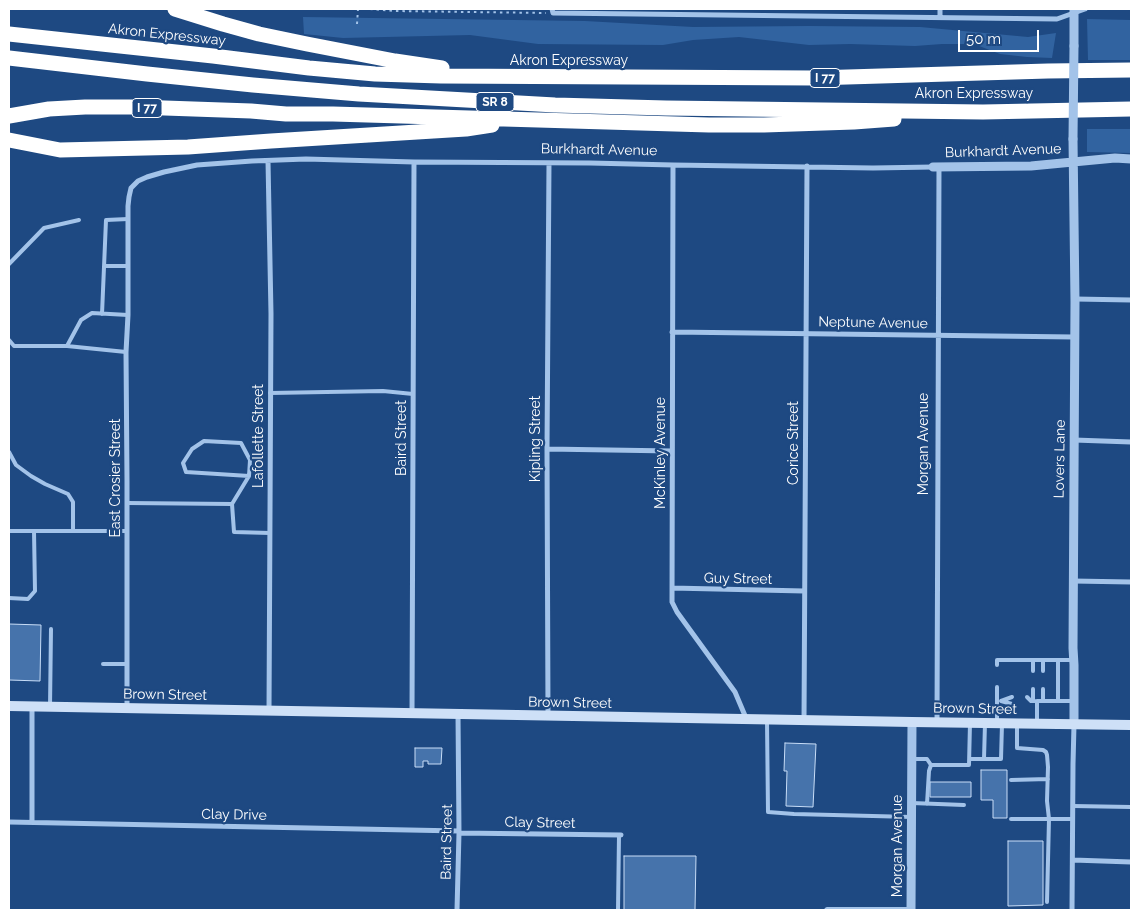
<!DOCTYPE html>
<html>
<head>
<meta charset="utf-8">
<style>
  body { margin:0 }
  #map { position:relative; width:1140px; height:919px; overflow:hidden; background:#1e4982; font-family:Raleway,sans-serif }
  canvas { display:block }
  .frame { position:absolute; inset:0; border:10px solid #fff; pointer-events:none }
  .scale { position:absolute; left:958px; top:30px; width:81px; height:22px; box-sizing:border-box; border:2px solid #fff; border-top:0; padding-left:6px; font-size:15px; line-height:18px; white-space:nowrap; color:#fff; -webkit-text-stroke:4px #1e4982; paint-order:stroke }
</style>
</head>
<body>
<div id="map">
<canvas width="1140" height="919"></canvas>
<div class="frame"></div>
<div class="scale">50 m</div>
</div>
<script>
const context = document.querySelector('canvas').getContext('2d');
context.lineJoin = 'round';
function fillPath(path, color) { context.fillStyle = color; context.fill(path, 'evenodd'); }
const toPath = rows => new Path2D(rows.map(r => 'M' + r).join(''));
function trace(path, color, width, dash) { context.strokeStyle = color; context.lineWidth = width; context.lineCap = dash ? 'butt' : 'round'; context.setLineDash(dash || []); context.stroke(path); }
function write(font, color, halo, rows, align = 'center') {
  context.font = font + ' Raleway,sans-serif'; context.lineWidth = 4.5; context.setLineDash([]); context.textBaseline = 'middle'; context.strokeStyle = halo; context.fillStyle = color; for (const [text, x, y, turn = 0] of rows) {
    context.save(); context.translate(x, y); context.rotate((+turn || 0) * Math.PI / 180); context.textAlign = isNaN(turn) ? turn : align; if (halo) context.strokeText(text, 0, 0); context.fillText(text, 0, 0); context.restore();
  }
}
fillPath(toPath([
  [303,17,585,21,693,27,809,26,920,27,1028,37,1056,33,1052,58,1027,57,1000,54,974,44,942,44,915,46,850,44,809,45,739,37,693,40,663,45,538,44,470,35,343,38,304,34],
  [1087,19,1131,20,1131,60,1088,60],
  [1087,129,1131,129,1131,153,1087,152]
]), '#3163a0');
const building = toPath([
  [9,624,41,625,40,681,9,680,9,624],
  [785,743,816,744,813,807,786,806,787,771,784,771,785,743],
  [415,748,442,748,441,764,428,764,428,761,423,761,423,767,415,767,415,748],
  [981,770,1007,770,1007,818,993,818,993,800,981,800,981,770],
  [930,782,971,782,971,797,930,797,930,782],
  [1008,841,1043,841,1043,905,1008,906,1008,841],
  [624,856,696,856,695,910,624,910,624,856]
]);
fillPath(building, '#4673ab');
trace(building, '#c8ddf7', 1);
trace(toPath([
  [370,9,394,11,546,13],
  [357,24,358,9]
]), '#a3c3e9', 2, [2.5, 4]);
trace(toPath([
  [9,264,44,228,79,220],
  [104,266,128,266],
  [102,314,106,220,128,219],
  [9,340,14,346,67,346,81,320,92,313,128,315],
  [67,346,126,352],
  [270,393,383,391,413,394],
  [9,452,16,465,31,476,45,484,68,494,73,502,73,531],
  [127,503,232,504,234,532,270,533],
  [232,504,249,476,250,460,241,443,204,441,192,449,183,463,186,472,249,476],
  [9,531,127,531],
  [9,598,28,599,35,591,34,531],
  [1033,660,1033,671],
  [1043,660,1043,671],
  [1074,660,1058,660,1058,701,1074,701],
  [103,664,127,664],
  [997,665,997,660,1058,660],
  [1033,689,1033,701],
  [1043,689,1043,701],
  [1027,697,1031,701,1035,701],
  [1012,704,1001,701,1012,697],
  [50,707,51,629],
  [767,721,768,812,794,814,912,817],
  [997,721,997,687],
  [1037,722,1037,701,1058,701],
  [985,723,984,759,1001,759,1002,724],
  [1017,725,1017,748,1043,750,1046,752,1047,755,1048,767,1047,801,1049,819,1072,819],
  [912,759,927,759,931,765,969,765,970,723],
  [970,759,984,759],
  [1011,780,1048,779],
  [912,803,964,805],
  [927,804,929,771,931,765],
  [1073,806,1131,807],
  [1011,819,1049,819,1047,902],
  [618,910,619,835],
  [826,910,827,909,911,909]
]), '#a3c3e9', 4);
trace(toPath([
  [552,9,553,13,1057,19,1085,9],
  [940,9,940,17],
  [268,161,271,314,269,710],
  [673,165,672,602,677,612,735,692,746,718],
  [1075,299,1131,300],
  [672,332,1074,337],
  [1074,440,1131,442],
  [547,449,672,451],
  [1073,581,1131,582],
  [672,588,804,591],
  [127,708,127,481,126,352,128,315,128,206,129,197,131,188,138,181,147,177,164,172,197,165,252,161,306,159,414,162,590,163,673,165,873,168,933,167],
  [412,713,414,162],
  [548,715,547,449,549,163],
  [804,720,807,166],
  [937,722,939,167],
  [9,822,459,831],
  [32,822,32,706],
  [459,833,621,835],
  [1073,860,1131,862],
  [457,910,459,833,458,714],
  [1072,910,1073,764,1074,725]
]), '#a3c3e9', 5);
trace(toPath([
  [1074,46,1074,9],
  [1073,139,1075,302,1073,648,1074,665,1074,725],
  [933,167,1031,166,1115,158,1131,159],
  [911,910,912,722]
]), '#a3c3e9', 9);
trace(toPath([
  [9,706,912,722,1131,725]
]), '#cee0f7', 10);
trace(toPath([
  [175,9,223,24,259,34,307,44,395,61,442,68],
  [9,34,213,56,309,68,375,74,441,76,814,78,1048,71,1131,70],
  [9,58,147,74,253,85,359,94,555,105,666,108,983,112,1131,109],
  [9,116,49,109,85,107,136,107,251,111,286,114,333,114,709,125,764,125,854,122,894,119],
  [9,140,60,150,188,147,271,141,466,129,492,125]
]), '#fff', 15);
trace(toPath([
  [1073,139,1074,46]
]), '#a3c3e9', 9);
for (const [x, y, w] of [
  [825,78,30],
  [495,102,38],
  [147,108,30]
]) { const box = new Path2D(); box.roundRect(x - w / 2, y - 9.5, w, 19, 4); context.fillStyle = '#1e4982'; context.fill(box); trace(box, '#fff', 1); }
write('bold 12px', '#fff', null, [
  ["I 77",825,78],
  ["SR 8",495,102],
  ["I 77",147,108]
]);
write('14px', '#fff', '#1e4982', [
  ["Akron Expressway",167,35,6],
  ["Akron Expressway",569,61],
  ["Akron Expressway",974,94],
  ["Burkhardt Avenue",599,150,1],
  ["Burkhardt Avenue",1003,151,-2],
  ["Neptune Avenue",873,323,1],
  ["Lafollette Street",259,436,-90],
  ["Baird Street",402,438,-90],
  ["Kipling Street",536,439,-90],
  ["Corice Street",794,443,-90],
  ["Morgan Avenue",924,444,-90],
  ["McKinley Avenue",661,453,-90],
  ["Lovers Lane",1060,459,-89],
  ["East Crosier Street",116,478,-90],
  ["Guy Street",738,579,1],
  ["Brown Street",165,695,1],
  ["Brown Street",570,703,1],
  ["Brown Street",975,709,1],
  ["Clay Drive",234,815,1],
  ["Clay Street",540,823,1],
  ["Baird Street",447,842,-89],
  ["Morgan Avenue",898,846,-90]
]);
</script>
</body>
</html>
